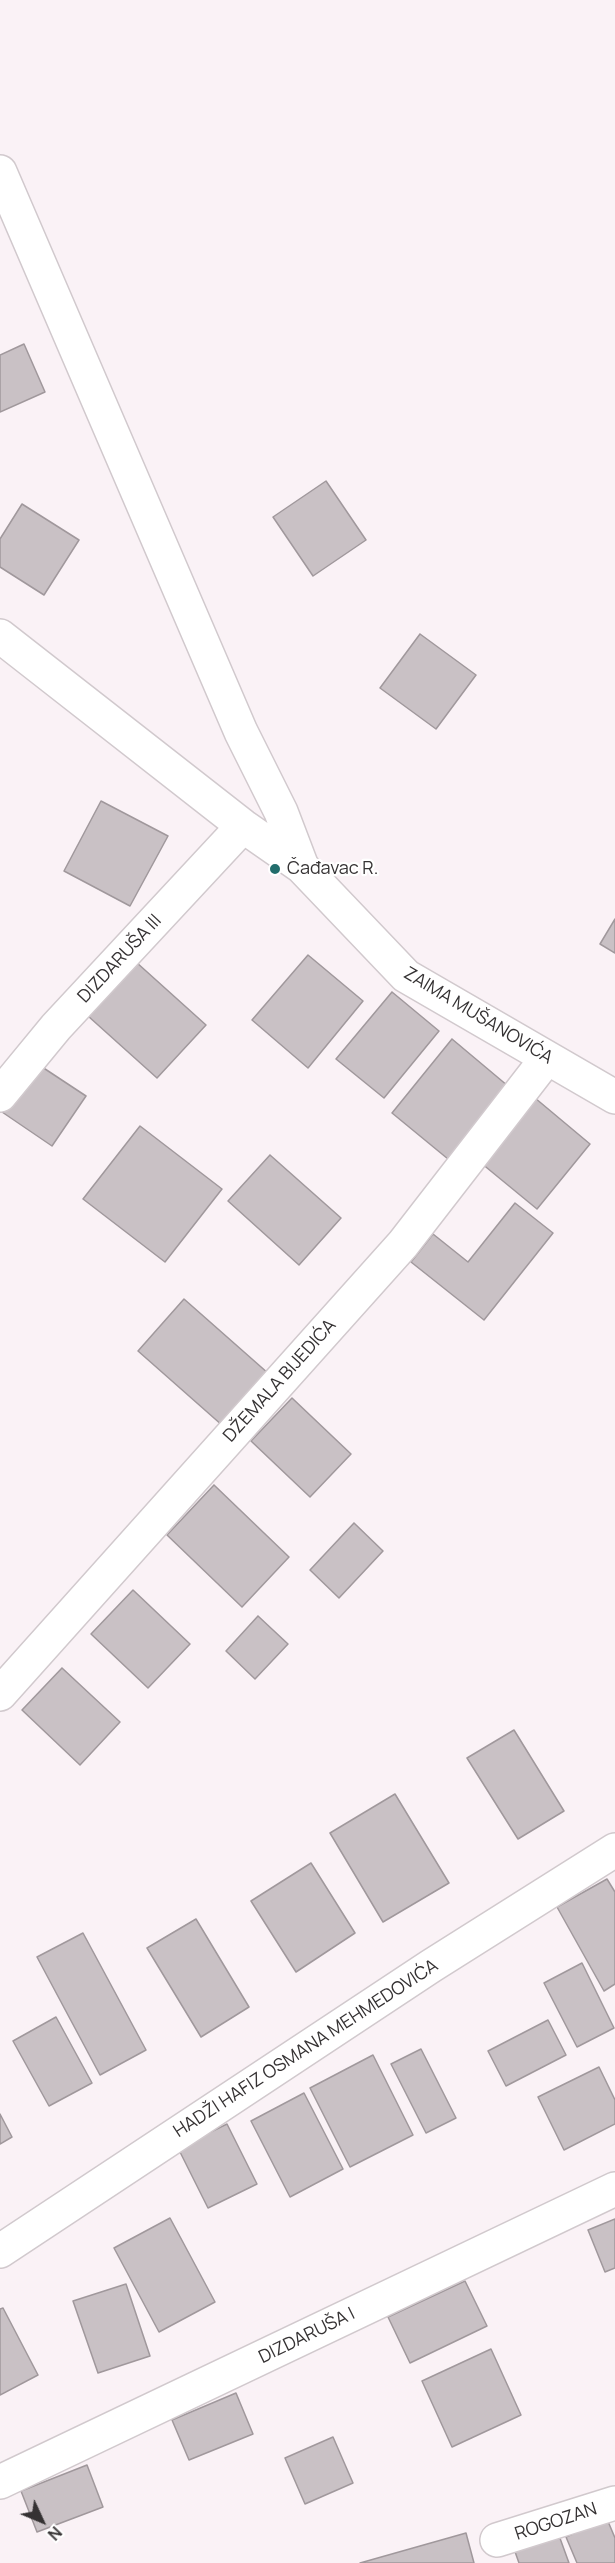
<!DOCTYPE html>
<html>
<head>
<meta charset="utf-8">
<style>
  body { margin:0 }
  #map { position:relative; width:615px; height:2563px; overflow:hidden; background:#faf2f6; font-family:Manrope,sans-serif }
  canvas { display:block }
  .north { position:absolute; left:12px; top:2491px; width:60px; height:60px; -webkit-text-stroke:4px #fff; paint-order:stroke; rotate:134deg; font-size:16px; font-weight:700; line-height:24px; text-align:center; color:#353233 }
  .north::after { content:''; display:block; margin:auto; width:21px; height:27px; background:#353233; clip-path:polygon(50% 0,100% 100%,50% 72%,0 100%) }
</style>
</head>
<body>
<div id="map">
<canvas width="615" height="2563"></canvas>
<div class="north">N</div>
</div>
<script>
const context = document.querySelector('canvas').getContext('2d');
context.lineJoin = 'round';
function fillPath(path, color) { context.fillStyle = color; context.fill(path, 'evenodd'); }
const toPath = rows => new Path2D(rows.map(r => 'M' + r).join(''));
function trace(path, color, width, dash) { context.strokeStyle = color; context.lineWidth = width; context.lineCap = dash ? 'butt' : 'round'; context.setLineDash(dash || []); context.stroke(path); }
function write(font, color, halo, rows, align = 'center') {
  context.font = font + ' Manrope,sans-serif'; context.lineWidth = 4.5; context.setLineDash([]); context.textBaseline = 'middle'; context.strokeStyle = halo; context.fillStyle = color; for (const [text, x, y, turn = 0] of rows) {
    context.save(); context.translate(x, y); context.rotate((+turn || 0) * Math.PI / 180); context.textAlign = isNaN(turn) ? turn : align; if (halo) context.strokeText(text, 0, 0); context.fillText(text, 0, 0); context.restore();
  }
}
const building = toPath([
  [24,344,45,392,0,412,0,355,24,344],
  [326,481,366,540,313,576,273,517,326,481],
  [22,504,79,540,44,595,0,567,0,539,22,504],
  [420,634,476,675,436,729,380,688,420,634],
  [101,801,168,836,130,906,64,871,101,801],
  [615,919,615,953,600,944,615,919],
  [308,955,363,1001,308,1068,252,1020,308,955],
  [136,962,206,1025,157,1078,88,1016,136,962],
  [392,992,439,1031,384,1098,336,1059,392,992],
  [452,1039,508,1086,448,1159,392,1113,452,1039],
  [36,1063,86,1096,52,1146,2,1112,36,1063],
  [535,1098,590,1144,537,1209,481,1163,535,1098],
  [140,1126,222,1189,165,1262,83,1199,140,1126],
  [270,1155,341,1218,299,1265,228,1201,270,1155],
  [515,1203,553,1233,484,1320,411,1262,433,1234,468,1262,515,1203],
  [184,1299,269,1374,223,1426,138,1351,184,1299],
  [292,1398,351,1454,310,1497,251,1441,292,1398],
  [214,1485,289,1557,242,1607,167,1535,214,1485],
  [354,1523,383,1551,339,1598,310,1570,354,1523],
  [133,1590,190,1644,148,1688,91,1634,133,1590],
  [258,1616,288,1644,255,1679,226,1651,258,1616],
  [62,1668,120,1722,80,1765,22,1710,62,1668],
  [514,1730,564,1811,518,1839,467,1758,514,1730],
  [395,1794,449,1883,383,1922,330,1833,395,1794],
  [311,1863,355,1933,296,1972,251,1901,311,1863],
  [607,1879,615,1892,615,1984,604,1991,557,1907,607,1879],
  [196,1919,249,2007,201,2037,147,1948,196,1919],
  [83,1933,146,2050,100,2075,37,1957,83,1933],
  [582,1963,614,2028,577,2047,544,1983,582,1963],
  [56,2017,92,2083,49,2106,13,2041,56,2017],
  [548,2020,566,2055,506,2086,488,2051,548,2020],
  [421,2049,456,2118,426,2133,391,2064,421,2049],
  [373,2055,413,2135,350,2167,310,2088,373,2055],
  [599,2067,615,2100,615,2124,564,2150,538,2097,599,2067],
  [304,2093,343,2169,290,2197,251,2121,304,2093],
  [0,2114,12,2137,0,2144,0,2114],
  [227,2124,257,2184,208,2208,178,2148,227,2124],
  [170,2218,215,2302,159,2332,114,2248,170,2218],
  [615,2219,615,2268,605,2272,588,2230,615,2219],
  [465,2281,487,2326,410,2363,388,2317,465,2281],
  [126,2284,150,2356,98,2373,73,2301,126,2284],
  [3,2308,38,2375,0,2395,0,2309,3,2308],
  [491,2349,521,2415,452,2447,422,2381,491,2349],
  [236,2393,253,2434,189,2460,172,2420,236,2393],
  [333,2437,353,2483,305,2504,285,2458,333,2437],
  [87,2465,103,2507,37,2532,21,2491,87,2465],
  [607,2519,615,2538,615,2563,577,2563,566,2537,607,2519],
  [557,2530,569,2563,519,2563,513,2546,557,2530],
  [466,2533,474,2563,360,2563,466,2533]
]);
fillPath(building, '#c9c1c5');
trace(building, '#a0989c', 1.5);
const minor = toPath([
  [0,172,241,732,281,812,302,867],
  [0,636,243,826,302,867,406,976,615,1097],
  [0,1095,56,1027,243,826],
  [0,1694,403,1244,547,1058],
  [0,2251,431,1966,615,1850],
  [0,2482,615,2189],
  [497,2540,615,2503]
]);
trace(minor, '#d1c9cd', 36);
trace(minor, '#fff', 33);
for (const [x, y, r, color] of [
  [275,869,6,"#226d6c"]
]) { const dot = new Path2D(); dot.arc(x, y, r, 0, 2 * Math.PI); context.fillStyle = color; context.fill(dot); trace(dot, '#fff', 2); }
write('18px', '#353233', '#fff', [
  ["Čađavac R.",287,869]
], 'left');
write('18px', '#353233', '#fff', [
  ["DIZDARUŠA III",120,959,-47],
  ["ZAIMA MUŠANOVIĆA",478,1016,31],
  ["DŽEMALA BIJEDIĆA",280,1381,-48],
  ["HADŽI HAFIZ OSMANA MEHMEDOVIĆA",306,2049,-33],
  ["DIZDARUŠA I",307,2336,-26],
  ["ROGOZAN",556,2522,-18]
]);
</script>
</body>
</html>
